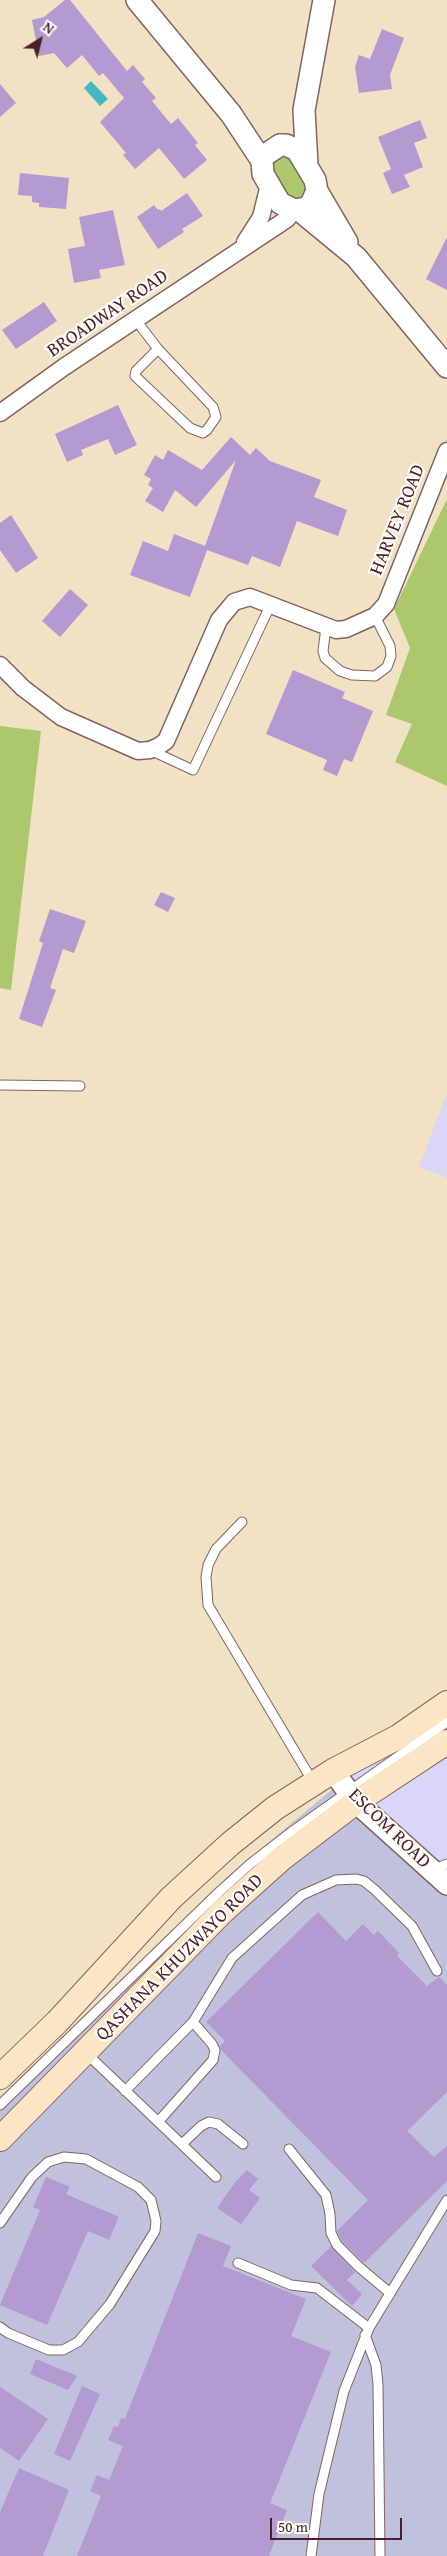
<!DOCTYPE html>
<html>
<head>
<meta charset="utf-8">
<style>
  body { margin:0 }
  #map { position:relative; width:447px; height:2556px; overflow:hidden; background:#f1e2c5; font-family:"Gentium Book Plus",serif }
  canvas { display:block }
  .north { position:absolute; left:15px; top:15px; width:50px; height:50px; -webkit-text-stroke:4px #fdfcf7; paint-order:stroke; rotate:36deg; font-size:14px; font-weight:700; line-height:20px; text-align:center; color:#4a1f2b }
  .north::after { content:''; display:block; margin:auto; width:18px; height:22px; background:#4a1f2b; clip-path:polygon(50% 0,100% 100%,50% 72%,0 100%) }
  .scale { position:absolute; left:270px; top:2518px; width:132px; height:22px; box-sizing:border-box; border:2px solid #4a1f2b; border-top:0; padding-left:6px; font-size:15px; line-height:18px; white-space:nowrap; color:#4a1f2b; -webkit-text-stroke:4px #fdfcf7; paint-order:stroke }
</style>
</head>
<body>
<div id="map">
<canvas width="447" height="2556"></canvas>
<div class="north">N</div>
<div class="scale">50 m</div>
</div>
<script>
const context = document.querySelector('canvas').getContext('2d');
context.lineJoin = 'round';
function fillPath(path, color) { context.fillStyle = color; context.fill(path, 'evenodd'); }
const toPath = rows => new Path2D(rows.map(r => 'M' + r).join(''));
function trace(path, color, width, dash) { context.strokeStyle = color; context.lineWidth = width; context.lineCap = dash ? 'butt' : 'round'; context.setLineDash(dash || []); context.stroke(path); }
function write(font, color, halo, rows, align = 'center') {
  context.font = font + ' "Gentium Book Plus",serif'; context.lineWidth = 4.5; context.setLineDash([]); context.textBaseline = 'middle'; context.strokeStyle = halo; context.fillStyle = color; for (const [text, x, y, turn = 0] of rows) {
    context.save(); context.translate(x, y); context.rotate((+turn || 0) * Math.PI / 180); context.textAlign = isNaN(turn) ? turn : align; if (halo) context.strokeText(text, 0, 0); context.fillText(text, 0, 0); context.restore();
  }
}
fillPath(toPath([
  [447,1093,447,1178,419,1167],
  [447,1705,447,1885,341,1782]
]), '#d9d6f7');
fillPath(toPath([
  [341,1782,447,1885,447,2556,0,2556,0,2109,227,1877]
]), '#c0c2dd');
fillPath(toPath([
  [277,154,291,155,309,185,301,202,284,200,270,161],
  [447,499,447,786,395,762,412,724,386,715,410,648,394,609],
  [0,726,41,731,11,990,0,988]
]), '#adc76d');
fillPath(toPath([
  [91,81,108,99,100,106,84,88]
]), '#47b6bf');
fillPath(toPath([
  [65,0,70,0,127,71,133,65,145,79,142,82,156,98,152,101,171,124,178,118,198,143,195,145,207,160,184,179,159,148,135,169,123,155,126,153,100,122,124,98,103,73,99,76,82,55,67,68,54,53,39,56,32,20,44,17],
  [382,29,404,38,390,75,392,89,359,93,355,67,359,55,370,59],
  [0,84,16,103,0,117],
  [420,120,427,138,414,143,423,167,404,175,410,187,392,194,383,173,391,169,378,137],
  [20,173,69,178,66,209,39,207,39,203,32,202,32,196,18,195],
  [187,193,203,216,182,229,184,232,158,249,137,217,154,205,158,210,160,209,161,211],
  [113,210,125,265,99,270,101,278,74,283,68,249,85,246,79,217],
  [447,237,447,290,426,279],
  [44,302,57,321,16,349,2,330],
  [118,405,137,445,115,455,108,439,81,450,83,455,67,462,55,434],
  [231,437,250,455,256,448,270,461,321,480,314,497,347,510,338,536,297,521,280,567,252,556,248,565,207,550,190,597,130,575,143,541,168,551,174,534,205,546,236,460,196,507,175,490,163,512,145,501,153,488,148,485,151,479,144,475,155,455,163,460,168,450,202,470],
  [11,515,38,558,16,573,0,550,0,523],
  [70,589,88,605,60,637,42,621],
  [293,670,345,692,342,698,373,711,352,762,344,759,337,776,323,770,327,760,266,734],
  [161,892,175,898,168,912,154,905],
  [50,909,86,921,74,953,63,949,50,988,56,990,42,1027,19,1019,43,943,39,941],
  [318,1912,346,1941,363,1924,374,1935,378,1931,399,1953,397,1956,427,1986,439,1977,447,1985,447,2092,407,2131,434,2157,447,2146,447,2181,364,2263,342,2241,337,2231,368,2200,221,2050,220,2046,225,2041,206,2022],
  [247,2170,258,2179,249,2190,260,2198,241,2224,217,2208,236,2181],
  [46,2177,70,2187,66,2194,119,2217,109,2240,88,2231,47,2325,0,2305,40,2210,33,2207],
  [198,2233,231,2246,223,2266,306,2299,291,2336,331,2352,270,2503,287,2510,269,2556,77,2556,101,2496,90,2491,97,2475,109,2480,123,2446,108,2440,114,2426,118,2427,121,2418,125,2419],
  [331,2246,355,2272,347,2280,362,2294,352,2306,311,2266],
  [36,2359,77,2376,68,2390,30,2374],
  [82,2386,100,2394,70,2461,54,2454],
  [0,2387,48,2419,19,2461,0,2448],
  [19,2468,69,2490,43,2556,0,2556,0,2512]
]), '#b39ad0');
const service = toPath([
  [135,319,158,349,213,407,216,417,207,430,203,433,190,428,135,376,136,371,158,349],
  [326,627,323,651,325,658,340,671,352,675,375,676,387,667,391,656,390,646,375,616],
  [150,750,193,770,270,606],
  [0,1085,80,1086],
  [242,1522,216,1549,208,1565,206,1577,208,1605,313,1782],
  [432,1870,447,1864],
  [86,2053,216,2177],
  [125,2091,193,2022,232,1958,302,1895,336,1880,356,1879,364,1881,375,1890,412,1926,437,1971],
  [0,2105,218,1893,250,1864,290,1833,447,1722],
  [158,2122,213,2060,215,2050,212,2044,193,2022],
  [182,2144,201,2126,209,2122,218,2124,243,2144],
  [289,2149,326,2195,330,2214,331,2233,337,2245,359,2267,390,2293],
  [0,2223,32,2177,48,2162,64,2157,86,2159,138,2187,151,2200,156,2221,155,2231,110,2304,78,2342,63,2350,49,2350,8,2333,0,2327],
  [238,2263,291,2285,317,2288,369,2328],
  [365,2335,376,2365,378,2385,380,2556],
  [311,2556,319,2494,344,2391,369,2328,447,2200]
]);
const minor = toPath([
  [245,242,261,217,269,185],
  [0,413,64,367,287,219,294,210],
  [0,665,23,688,61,717,138,751,150,750,159,746,166,741,219,620,234,602,250,597,336,630,346,629,375,616,386,604,447,451]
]);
const tertiary = toPath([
  [137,0,231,114,262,161],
  [280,145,286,145,297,150,315,180,317,191,311,204,306,208,294,210,280,203,263,174,262,161,265,155,280,145],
  [307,165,304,110,324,0],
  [317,191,347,242],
  [299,210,356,257,447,367],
  [333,1771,356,1802,447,1884]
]);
const secondary = toPath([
  [0,2077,57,2022,171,1898,230,1844,275,1808,333,1771,398,1737,447,1703],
  [0,2139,223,1911,281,1859,356,1802,447,1742]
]);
trace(service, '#846361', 11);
trace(minor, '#846361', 19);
trace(tertiary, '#846361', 24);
trace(secondary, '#846361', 26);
trace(service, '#fff', 9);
trace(minor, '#fff', 16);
trace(tertiary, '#fff', 21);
trace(secondary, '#fce5c4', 24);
write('19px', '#4a1f2b', '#fdfcf7', [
  ["BROADWAY ROAD",108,314,-34],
  ["HARVEY ROAD",398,520,-68],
  ["ESCOM ROAD",389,1829,44],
  ["QASHANA KHUZWAYO ROAD",180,1958,-45]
]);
</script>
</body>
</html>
